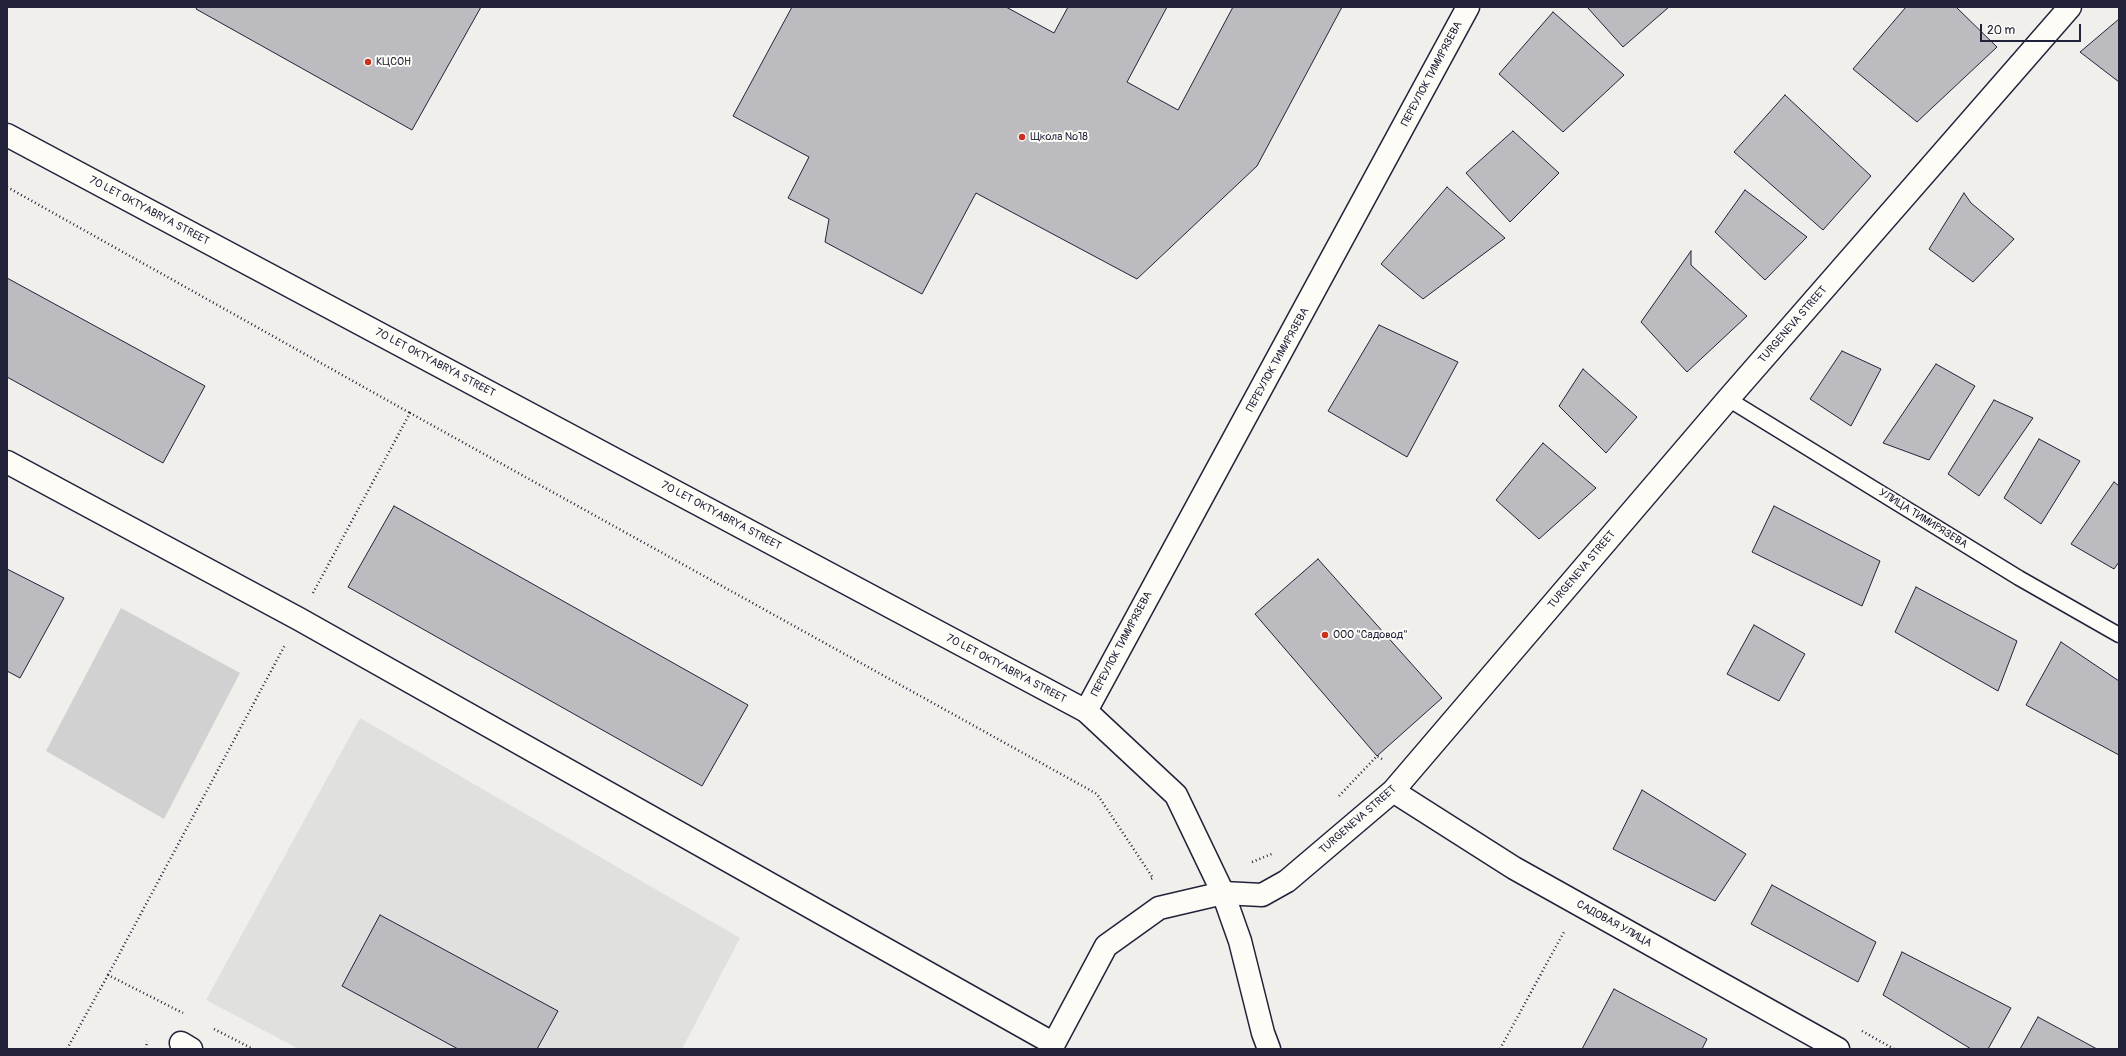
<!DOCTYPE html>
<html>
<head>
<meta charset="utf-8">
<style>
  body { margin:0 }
  #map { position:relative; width:2126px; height:1056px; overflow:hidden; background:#f0efec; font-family:Pangolin,sans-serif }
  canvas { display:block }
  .frame { position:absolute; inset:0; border:8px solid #22223b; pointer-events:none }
  .scale { position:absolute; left:1980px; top:24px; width:101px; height:18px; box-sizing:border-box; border:2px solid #22223b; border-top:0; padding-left:5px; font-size:12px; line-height:14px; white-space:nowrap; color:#22223b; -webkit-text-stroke:3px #fdfcf7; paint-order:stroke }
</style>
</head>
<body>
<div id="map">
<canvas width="2126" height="1056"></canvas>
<div class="frame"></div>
<div class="scale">20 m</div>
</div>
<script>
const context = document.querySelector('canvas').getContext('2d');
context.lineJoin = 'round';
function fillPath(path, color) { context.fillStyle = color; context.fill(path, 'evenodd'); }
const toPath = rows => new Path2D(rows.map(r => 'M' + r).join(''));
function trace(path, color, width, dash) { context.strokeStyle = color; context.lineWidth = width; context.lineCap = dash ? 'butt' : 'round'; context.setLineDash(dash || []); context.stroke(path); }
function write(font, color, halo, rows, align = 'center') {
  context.font = font + ' Pangolin,sans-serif'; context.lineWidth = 4; context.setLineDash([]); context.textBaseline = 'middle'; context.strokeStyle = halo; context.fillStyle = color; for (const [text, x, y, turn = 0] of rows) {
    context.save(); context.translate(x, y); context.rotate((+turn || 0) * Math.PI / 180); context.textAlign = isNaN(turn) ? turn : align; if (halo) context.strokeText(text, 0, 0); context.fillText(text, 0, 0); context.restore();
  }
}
fillPath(toPath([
  [360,718,740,938,682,1049,299,1049,206,1000]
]), '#e0e0df');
fillPath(toPath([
  [121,608,240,673,164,819,46,751]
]), '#d2d1d1');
const building = toPath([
  [197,7,481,7,412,130,196,9,197,7],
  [792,7,1006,7,1054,33,1068,7,1167,7,1127,82,1178,110,1233,7,1342,7,1257,166,1137,279,976,193,922,294,825,242,829,219,788,198,809,157,733,116,792,7],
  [1587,7,1669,7,1623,47,1587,7],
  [1906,7,1956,7,1997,47,1917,122,1853,69,1906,7],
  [1553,12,1624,75,1563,132,1499,74,1553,12],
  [2119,19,2119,82,2080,52,2119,19],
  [1785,95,1871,176,1823,230,1734,152,1785,95],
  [1513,131,1559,173,1510,222,1466,173,1513,131],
  [1447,187,1505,238,1423,299,1381,264,1447,187],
  [1745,190,1807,237,1765,280,1715,232,1745,190],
  [1964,193,1971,203,2014,239,1973,282,1929,249,1964,193],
  [1691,251,1691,265,1747,316,1687,372,1641,322,1691,251],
  [7,278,205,386,163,463,7,377,7,278],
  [1379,325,1458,362,1407,457,1328,411,1379,325],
  [1842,351,1881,369,1851,426,1810,399,1842,351],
  [1936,364,1975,386,1929,460,1883,443,1936,364],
  [1583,369,1637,417,1606,453,1559,406,1583,369],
  [1994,400,2033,418,1979,496,1948,474,1994,400],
  [2039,439,2080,461,2041,524,2004,498,2039,439],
  [1543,443,1596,488,1539,539,1496,500,1543,443],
  [2114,482,2119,486,2119,562,2114,569,2071,544,2114,482],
  [394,506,748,705,702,786,348,587,394,506],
  [1774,506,1880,561,1862,606,1752,552,1774,506],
  [1318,559,1442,698,1377,756,1255,614,1318,559],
  [7,569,64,598,20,678,7,671,7,569],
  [1916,587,2017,641,1998,691,1895,632,1916,587],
  [1754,625,1805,654,1779,701,1727,674,1754,625],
  [2061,642,2119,681,2119,755,2026,705,2061,642],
  [1642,790,1746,854,1715,901,1613,849,1642,790],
  [1772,885,1876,942,1858,982,1751,924,1772,885],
  [380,915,558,1011,537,1049,458,1049,342,986,380,915],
  [1902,952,2011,1008,1988,1049,1971,1049,1883,995,1902,952],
  [1614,989,1707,1039,1702,1049,1582,1049,1614,989],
  [2038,1017,2097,1049,2020,1049,2038,1017]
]);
fillPath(building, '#bcbcc0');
trace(building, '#22223b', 1);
const lane = toPath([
  [1728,399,2019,578,2119,635]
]);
const street = toPath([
  [7,462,299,619,1054,1044],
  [1086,711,1468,7],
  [1393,791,1514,868,1838,1049],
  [181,1043,191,1049],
  [1051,1049,1106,946,1159,908,1223,893,1262,895,1287,881,1393,791,1728,399,2070,7]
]);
const secondary = toPath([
  [7,135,1086,711,1176,795,1223,893,1240,941,1263,1033,1269,1049]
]);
trace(lane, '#22223b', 17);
trace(street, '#22223b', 25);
trace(secondary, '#22223b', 25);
trace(toPath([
  [7,187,410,413],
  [313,593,410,413,1097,794,1153,878,1151,879],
  [1339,796,1377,756,1382,759],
  [1252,862,1274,853],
  [108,975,285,645],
  [214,1029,253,1049],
  [1862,1031,1894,1049],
  [67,1049,108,975,183,1013],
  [146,1049,147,1041],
  [1500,1049,1565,930]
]), '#22223b', 2.5, [1, 3]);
trace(lane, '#fdfcf7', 14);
trace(street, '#fdfcf7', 22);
trace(secondary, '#fdfcf7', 22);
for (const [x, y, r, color] of [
  [368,62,4,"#c8321e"],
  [1022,137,4,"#c8321e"],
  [1325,635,4,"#c8321e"]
]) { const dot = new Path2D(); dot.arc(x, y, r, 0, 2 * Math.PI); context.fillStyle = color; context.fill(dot); trace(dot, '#fdfcf7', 1.5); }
write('11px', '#22223b', '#fdfcf7', [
  ["КЦСОН",376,62],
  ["Щкола №18",1030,137],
  ["ООО \"Садовод\"",1333,635]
], 'left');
write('11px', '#22223b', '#fdfcf7', [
  ["ПЕРЕУЛОК ТИМИРЯЗЕВА",1432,74,-62],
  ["70 LET OKTYABRYA STREET",149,211,28],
  ["TURGENEVA STREET",1793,325,-49],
  ["ПЕРЕУЛОК ТИМИРЯЗЕВА",1278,360,-61],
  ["70 LET OKTYABRYA STREET",435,363,28],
  ["70 LET OKTYABRYA STREET",721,516,28],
  ["УЛИЦА ТИМИРЯЗЕВА",1923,519,32],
  ["TURGENEVA STREET",1582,570,-50],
  ["ПЕРЕУЛОК ТИМИРЯЗЕВА",1122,644,-62],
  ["70 LET OKTYABRYA STREET",1006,669,28],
  ["TURGENEVA STREET",1358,820,-41],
  ["САДОВАЯ УЛИЦА",1614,924,29]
]);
</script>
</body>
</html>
